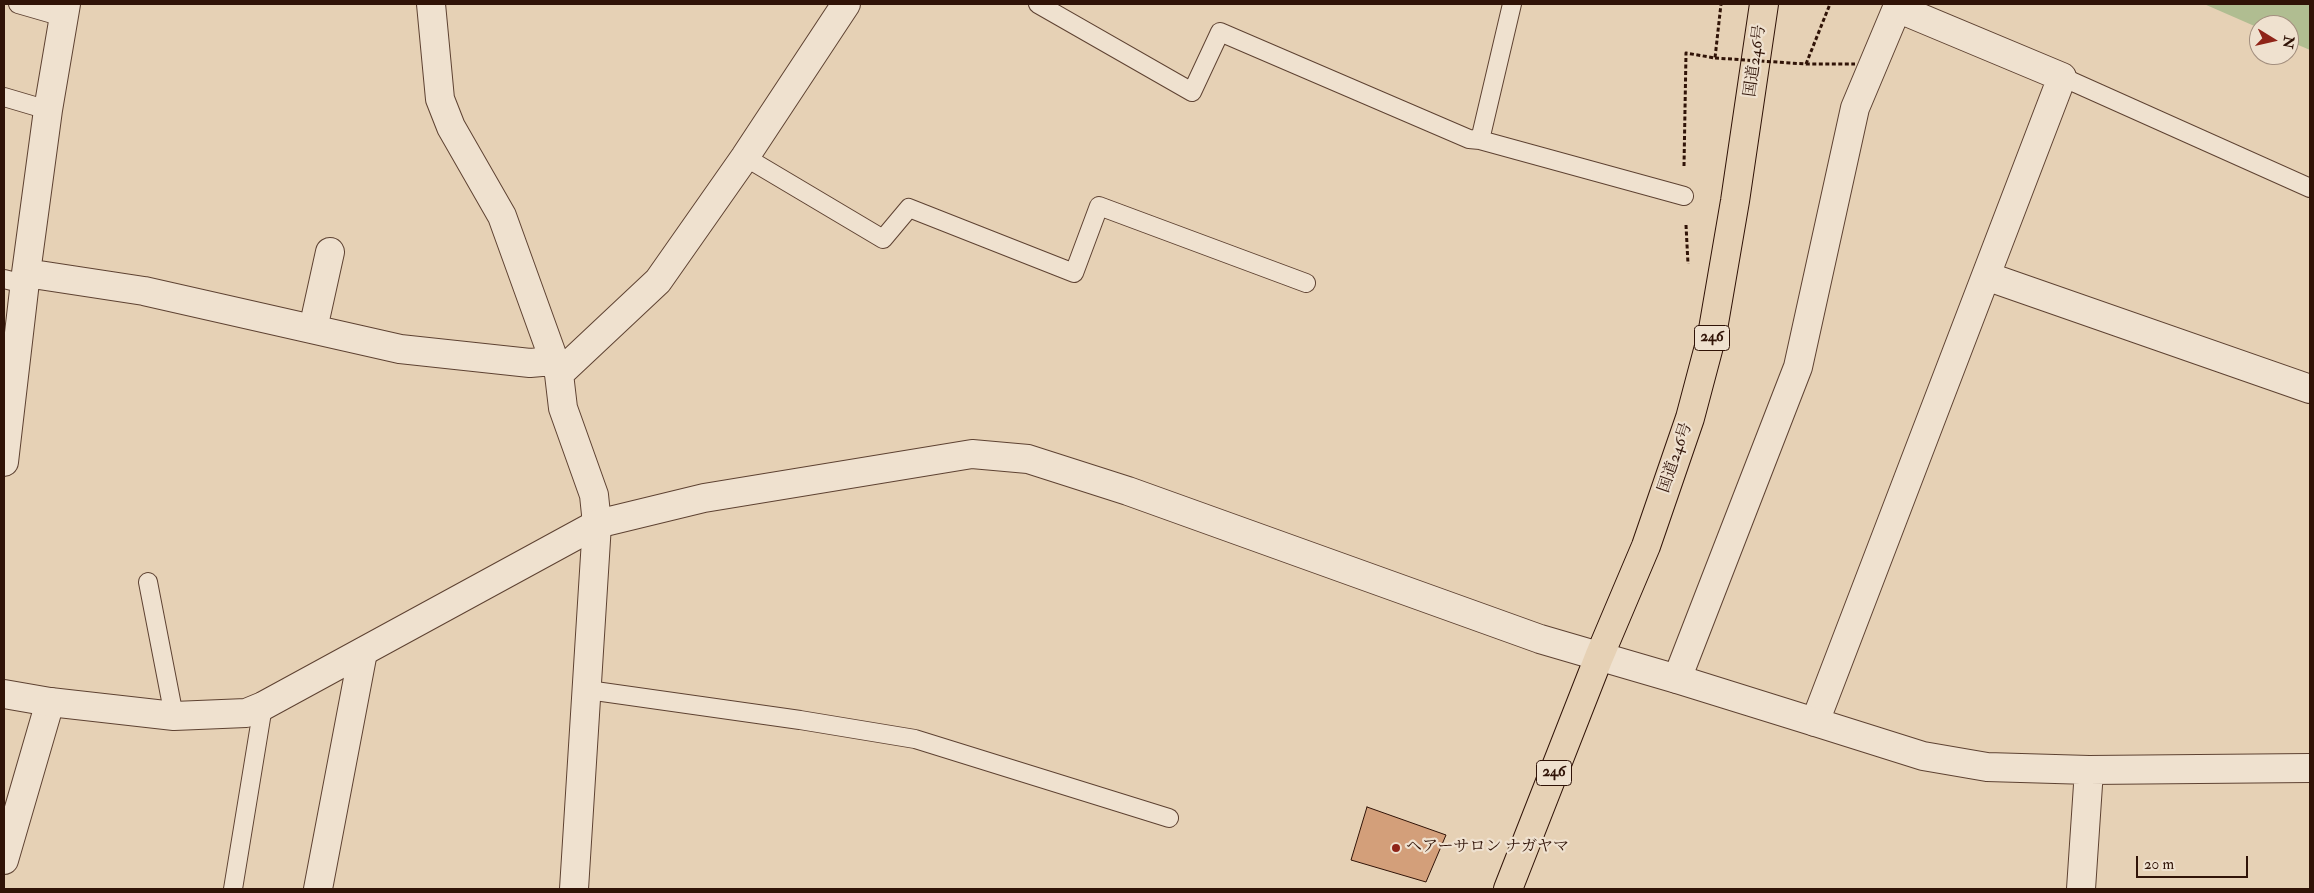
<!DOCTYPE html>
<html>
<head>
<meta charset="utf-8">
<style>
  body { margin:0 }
  #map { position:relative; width:2314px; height:893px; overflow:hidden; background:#e6d1b5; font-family:"IM FELL Double Pica",serif }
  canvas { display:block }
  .frame { position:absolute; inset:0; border:5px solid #301307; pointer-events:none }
  .north { position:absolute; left:2249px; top:15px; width:50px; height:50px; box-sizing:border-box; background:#efe1cf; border:1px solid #a38f7f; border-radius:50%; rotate:99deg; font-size:14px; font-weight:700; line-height:20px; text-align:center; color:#301307 }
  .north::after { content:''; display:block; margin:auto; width:18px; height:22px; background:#8f2418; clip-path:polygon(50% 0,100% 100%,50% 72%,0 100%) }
  .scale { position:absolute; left:2136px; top:856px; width:112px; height:22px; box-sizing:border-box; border:2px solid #301307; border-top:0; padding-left:6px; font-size:15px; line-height:18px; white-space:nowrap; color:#301307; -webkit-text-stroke:4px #efe1cf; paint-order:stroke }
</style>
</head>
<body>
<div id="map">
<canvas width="2314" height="893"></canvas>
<div class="frame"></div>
<div class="north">N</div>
<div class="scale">20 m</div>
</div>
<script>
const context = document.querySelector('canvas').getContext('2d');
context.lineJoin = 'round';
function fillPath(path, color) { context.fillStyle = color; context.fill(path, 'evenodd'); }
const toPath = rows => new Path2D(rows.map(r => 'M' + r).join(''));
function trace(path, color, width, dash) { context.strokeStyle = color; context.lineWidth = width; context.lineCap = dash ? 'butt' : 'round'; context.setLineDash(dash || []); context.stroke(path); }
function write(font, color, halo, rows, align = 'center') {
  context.font = font + ' "IM FELL Double Pica","Noto Serif JP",serif'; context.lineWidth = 4.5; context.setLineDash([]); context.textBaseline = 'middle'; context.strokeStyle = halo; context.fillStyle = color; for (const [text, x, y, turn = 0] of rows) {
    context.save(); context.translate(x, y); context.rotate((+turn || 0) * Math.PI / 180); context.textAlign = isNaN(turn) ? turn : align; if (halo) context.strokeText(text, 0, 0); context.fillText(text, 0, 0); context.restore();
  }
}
fillPath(toPath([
  [2204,4,2310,4,2310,50,2289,41,2289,25,2259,25,2259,28]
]), '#b0bd91');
const building = toPath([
  [1367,807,1446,835,1426,882,1351,860,1367,807]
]);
fillPath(building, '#d39f7a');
trace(building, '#301307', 1);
const service = toPath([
  [18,4,63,17],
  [1038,4,1192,92,1220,32,1469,139,1480,140,1684,196],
  [2062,77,2310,188],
  [4,97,48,110],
  [1480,140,1512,4],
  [745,157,883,239,909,208,1074,273,1099,206,1306,283],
  [4,279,24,284],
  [148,582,174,716],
  [588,690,800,720,915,739,1169,818],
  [233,889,263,706]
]);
const minor = toPath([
  [431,4,440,99,451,127,502,216,559,374],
  [26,273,144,291,400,349,530,363,553,361],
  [1986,276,2310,389],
  [313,329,330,252],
  [4,462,26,273,48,110,66,4],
  [1677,679,1798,367,1855,108,1897,8,2062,77,1815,722,1923,756,1987,767,2089,770,2310,768],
  [4,860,50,702],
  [318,889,363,652],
  [574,889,597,524,594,495,563,408,559,374,658,281,745,157,846,4],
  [2081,889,2089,770]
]);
const tertiary = toPath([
  [4,694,50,702,174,716,246,713,263,706,597,524,704,498,972,454,1028,459,1128,491,1540,639,1677,679,1815,722]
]);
const trunk = toPath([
  [1508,889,1599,657,1646,546,1690,418,1712,335,1735,201,1764,4]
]);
trace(service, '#5e4232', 20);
trace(minor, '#5e4232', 30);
trace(tertiary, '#5e4232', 30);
trace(trunk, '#301307', 30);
trace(toPath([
  [1806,64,1830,4],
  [1684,166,1686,53,1715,58,1721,4],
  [1686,225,1688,264]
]), '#301307', 3, [4, 2.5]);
trace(service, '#efe1cf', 18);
trace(minor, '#efe1cf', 28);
trace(tertiary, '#efe1cf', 28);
trace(trunk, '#e6d1b5', 28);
trace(toPath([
  [1715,58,1806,64,1855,64]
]), '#301307', 3, [4, 2.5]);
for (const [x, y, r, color] of [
  [1396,848,5,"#8f2418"]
]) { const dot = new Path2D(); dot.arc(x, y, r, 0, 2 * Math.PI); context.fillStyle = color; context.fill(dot); trace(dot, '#efe1cf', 2); }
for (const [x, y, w] of [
  [1712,338,35],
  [1554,773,35]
]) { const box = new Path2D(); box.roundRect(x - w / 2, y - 12.5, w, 25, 4); context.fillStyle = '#efe1cf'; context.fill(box); trace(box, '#301307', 1); }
write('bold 15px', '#301307', null, [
  ["246",1712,338],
  ["246",1554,773]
]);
write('16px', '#301307', '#efe1cf', [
  ["国道246号",1756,61,-82],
  ["国道246号",1676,458,-71]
]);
write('16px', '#301307', '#efe1cf', [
  ["ヘアーサロン ナガヤマ",1406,848]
], 'left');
</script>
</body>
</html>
